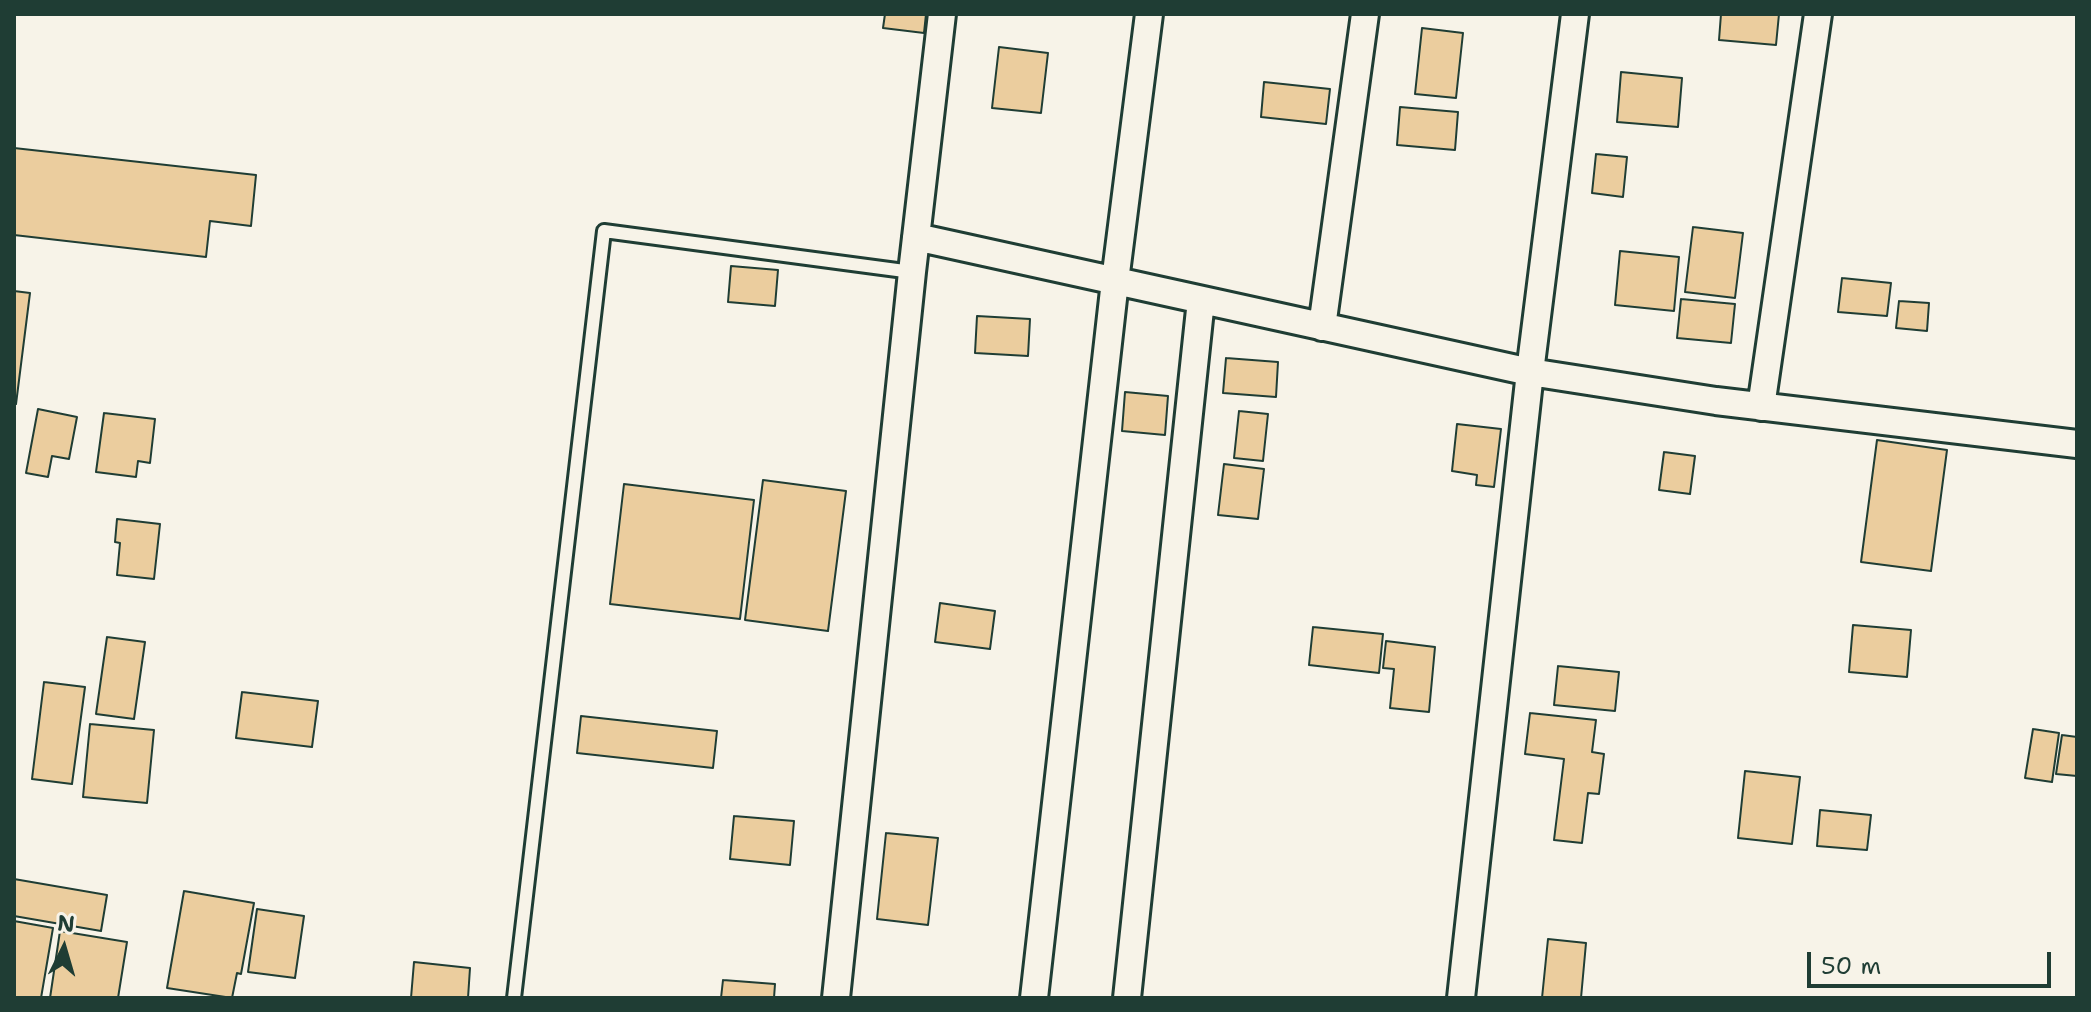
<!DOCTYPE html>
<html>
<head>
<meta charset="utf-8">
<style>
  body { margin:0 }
  #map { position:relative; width:2091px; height:1012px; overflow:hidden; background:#f7f3e8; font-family:"Shantell Sans",sans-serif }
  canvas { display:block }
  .frame { position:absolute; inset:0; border:16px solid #1f3d34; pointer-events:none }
  .north { position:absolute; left:24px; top:908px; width:80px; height:80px; -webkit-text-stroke:6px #f7f3e8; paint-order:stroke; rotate:5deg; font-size:22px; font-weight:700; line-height:32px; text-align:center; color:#1f3d34 }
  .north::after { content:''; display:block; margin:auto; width:28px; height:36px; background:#1f3d34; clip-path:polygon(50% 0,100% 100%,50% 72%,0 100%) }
  .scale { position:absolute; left:1807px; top:952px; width:244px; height:36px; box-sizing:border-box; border:4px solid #1f3d34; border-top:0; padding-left:10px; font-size:24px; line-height:28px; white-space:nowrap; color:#1f3d34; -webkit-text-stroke:6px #f7f3e8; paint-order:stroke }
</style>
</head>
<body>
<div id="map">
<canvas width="2091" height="1012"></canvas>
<div class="frame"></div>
<div class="north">N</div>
<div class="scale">50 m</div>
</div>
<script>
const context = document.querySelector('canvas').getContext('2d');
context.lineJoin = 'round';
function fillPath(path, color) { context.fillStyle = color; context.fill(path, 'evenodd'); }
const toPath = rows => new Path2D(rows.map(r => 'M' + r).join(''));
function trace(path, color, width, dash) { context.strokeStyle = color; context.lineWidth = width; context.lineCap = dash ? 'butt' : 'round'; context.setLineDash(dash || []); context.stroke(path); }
const building = toPath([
  [885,14,926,14,924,33,883,28,885,14],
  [1721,14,1779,14,1776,45,1719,40,1721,14],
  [1422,28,1463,33,1456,98,1415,94,1422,28],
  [999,47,1048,53,1041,113,992,108,999,47],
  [1621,72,1682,78,1678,127,1617,122,1621,72],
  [1264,82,1330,89,1326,124,1261,117,1264,82],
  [1400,107,1458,112,1455,150,1397,145,1400,107],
  [14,148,256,175,251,226,210,221,206,257,14,235,14,148],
  [1596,154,1627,157,1623,197,1592,193,1596,154],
  [1693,227,1743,233,1735,298,1685,292,1693,227],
  [1620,251,1679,257,1674,311,1615,305,1620,251],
  [731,266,778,270,775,306,728,302,731,266],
  [1842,278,1891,283,1887,316,1838,312,1842,278],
  [14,291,30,293,16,404,14,404,14,291],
  [1681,299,1735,304,1731,343,1677,338,1681,299],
  [1899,301,1929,303,1927,331,1896,328,1899,301],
  [977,316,1030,319,1028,356,975,353,977,316],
  [1226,358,1278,362,1276,397,1223,393,1226,358],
  [1125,392,1168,396,1165,435,1122,431,1125,392],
  [38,409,77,417,69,459,52,456,48,477,26,473,38,409],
  [1239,411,1268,414,1263,461,1234,458,1239,411],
  [104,413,155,419,150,463,138,461,136,477,96,472,104,413],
  [1457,424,1501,429,1494,487,1476,485,1477,475,1452,471,1457,424],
  [1877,440,1947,450,1931,571,1861,562,1877,440],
  [1664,452,1695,456,1690,494,1659,490,1664,452],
  [1224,464,1264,469,1258,519,1218,515,1224,464],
  [763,480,846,491,828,631,745,620,763,480],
  [624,484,754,500,740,619,610,604,624,484],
  [117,519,160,524,154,579,117,575,120,543,115,542,117,519],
  [940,603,995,611,990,649,935,642,940,603],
  [1853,625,1911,630,1907,677,1849,672,1853,625],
  [1313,627,1383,634,1379,673,1309,665,1313,627],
  [107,637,145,642,134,719,96,714,107,637],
  [1386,641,1435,647,1429,712,1390,708,1394,669,1383,668,1386,641],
  [1558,666,1619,672,1615,711,1554,705,1558,666],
  [44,682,85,687,72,784,32,779,44,682],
  [242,692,318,701,312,747,236,738,242,692],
  [1530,713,1596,720,1592,752,1604,754,1599,794,1588,793,1582,843,1554,840,1564,759,1525,754,1530,713],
  [581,716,717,731,713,768,577,753,581,716],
  [90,724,154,730,147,803,83,797,90,724],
  [2033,729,2059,733,2052,782,2025,778,2033,729],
  [2062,735,2077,737,2077,776,2056,774,2062,735],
  [1745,771,1800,777,1792,844,1738,838,1745,771],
  [1820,810,1871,815,1867,850,1817,846,1820,810],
  [734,816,794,821,790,865,730,859,734,816],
  [886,833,938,838,928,925,877,919,886,833],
  [14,879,107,895,101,931,14,916,14,879],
  [184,891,254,903,241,974,237,973,232,998,167,988,184,891],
  [257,909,304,916,295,978,248,972,257,909],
  [14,921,53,928,41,998,14,998,14,921],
  [60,931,127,942,118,998,50,998,60,931],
  [1548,939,1586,943,1581,998,1542,998,1548,939],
  [414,962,470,968,468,998,411,998,414,962],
  [723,980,775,984,774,998,721,998,723,980]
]);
fillPath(building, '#ebcd9e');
trace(building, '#1f3d34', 2);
const lane = toPath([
  [514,998,604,231,912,272]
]);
const street = toPath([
  [916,237,1530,372,1716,401,2077,444],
  [1322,327,1365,14],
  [1761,407,1818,14],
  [836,998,912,272,942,14],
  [1034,998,1115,281,1149,14],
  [1127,998,1201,300],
  [1461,998,1530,372,1575,14]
]);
trace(lane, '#1f3d34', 18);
trace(street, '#1f3d34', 32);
trace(lane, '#f7f3e8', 12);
trace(street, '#f7f3e8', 26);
</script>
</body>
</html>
